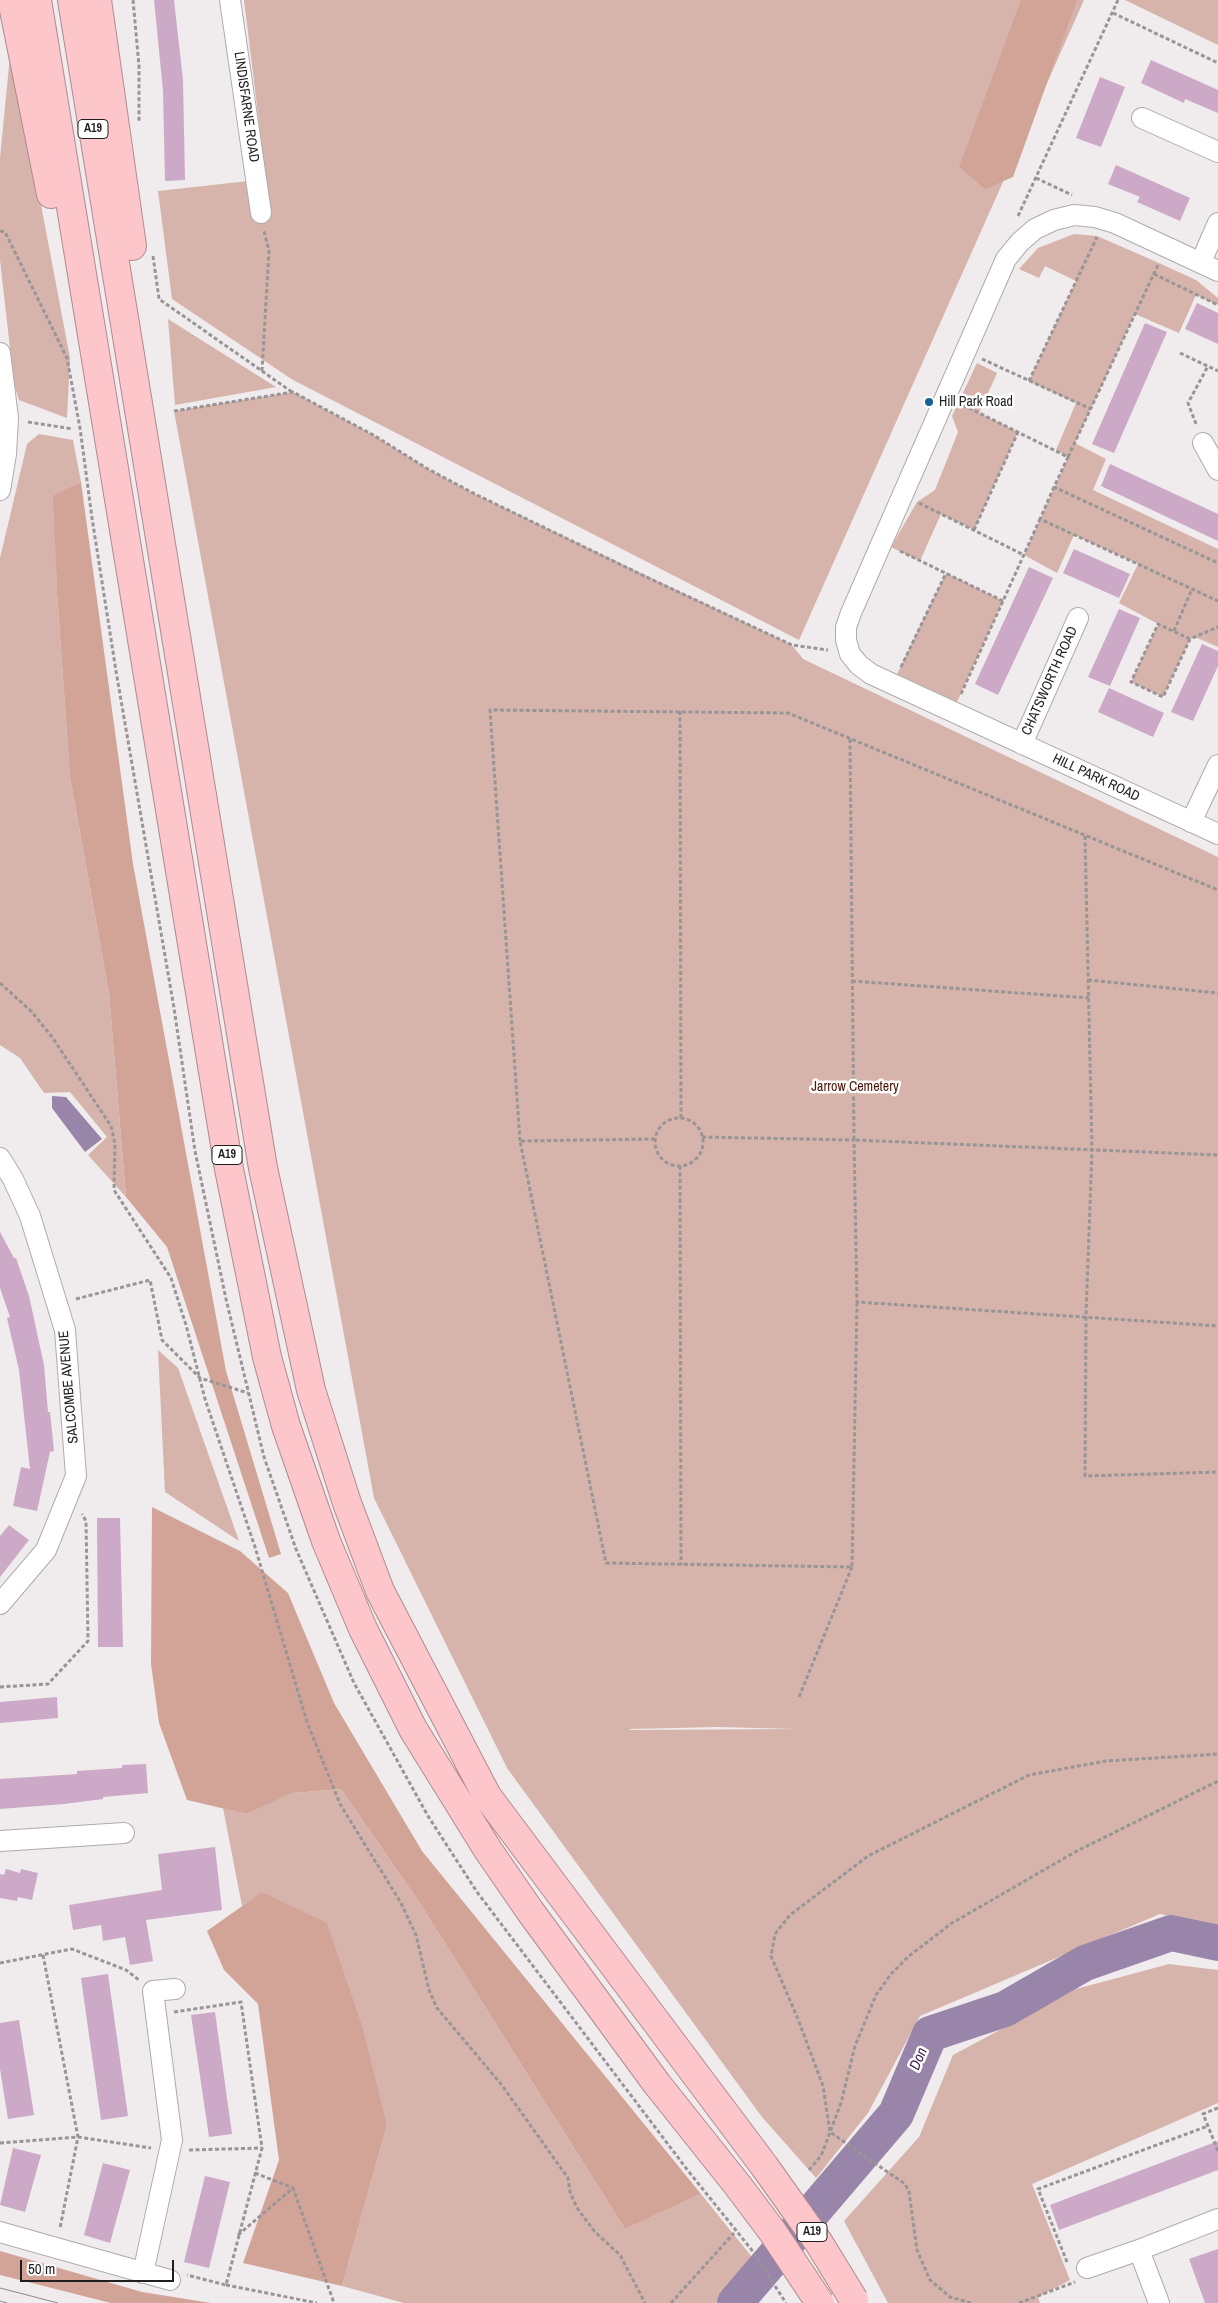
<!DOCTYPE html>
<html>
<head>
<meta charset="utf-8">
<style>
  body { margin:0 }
  #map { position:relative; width:1218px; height:2303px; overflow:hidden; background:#f0ebed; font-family:"Archivo Narrow",sans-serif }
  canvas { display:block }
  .scale { position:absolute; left:20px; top:2260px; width:154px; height:22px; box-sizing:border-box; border:2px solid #201e1f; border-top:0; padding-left:6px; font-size:15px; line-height:18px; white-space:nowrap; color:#201e1f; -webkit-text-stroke:4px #fff; paint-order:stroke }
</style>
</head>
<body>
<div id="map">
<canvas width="1218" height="2303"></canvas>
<div class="scale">50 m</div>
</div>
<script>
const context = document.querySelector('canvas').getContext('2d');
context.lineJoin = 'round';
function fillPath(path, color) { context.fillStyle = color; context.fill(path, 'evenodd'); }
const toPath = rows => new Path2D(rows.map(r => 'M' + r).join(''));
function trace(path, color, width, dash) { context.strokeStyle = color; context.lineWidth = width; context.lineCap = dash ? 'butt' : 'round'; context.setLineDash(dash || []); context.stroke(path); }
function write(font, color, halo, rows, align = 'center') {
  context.font = font + ' "Archivo Narrow",sans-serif'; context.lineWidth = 5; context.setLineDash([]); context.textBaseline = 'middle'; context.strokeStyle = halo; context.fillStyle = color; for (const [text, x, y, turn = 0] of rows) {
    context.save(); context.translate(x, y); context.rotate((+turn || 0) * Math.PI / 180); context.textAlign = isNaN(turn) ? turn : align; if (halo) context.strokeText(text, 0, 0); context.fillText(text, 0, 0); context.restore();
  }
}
fillPath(toPath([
  [244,0,1084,0,799,640,293,380,172,299,158,191,266,179],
  [1125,0,1218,0,1218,45],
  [11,46,70,358,67,418,19,400,14,384,0,260,0,158],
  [1074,234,1097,236,1159,263,1196,280,1218,298,1218,305,1196,295,1179,333,1135,314,1075,443,1106,459,1093,490,1218,549,1218,647,1195,637,1190,639,1163,697,1131,682,1158,624,1119,603,1138,564,1074,535,1057,573,1024,555,1068,457,1056,450,1076,403,1029,381,1076,281,1045,266,1039,278,1019,269,1038,248],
  [168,319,276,387,175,405],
  [977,363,997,373,979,413,1018,432,974,530,941,514,920,561,891,547,917,502,935,490,958,432,952,416],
  [293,392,375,436,428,469,475,494,792,645,803,659,1218,857,1218,1925,1160,1914,920,2016,868,2113,816,2178,762,2117,507,1768,374,1498,174,411],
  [718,1727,798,1729,630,1730,630,1729],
  [39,434,73,440,81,482,54,497,57,593,70,777,109,993,126,1197,88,1155,107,1137,70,1092,44,1093,20,1058,0,1045,0,558,27,444],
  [946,573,1003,601,957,702,897,674],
  [158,1350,178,1368,239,1541,165,1492],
  [341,1789,419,1902,625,2229,701,2194,752,2257,716,2303,404,2303,342,2286,387,2125,263,1892,242,1906,223,1808,247,1814,293,1793],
  [1169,1964,1218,1970,1218,2103,1032,2184,1070,2280,1038,2297,1040,2303,888,2303,844,2221,919,2137,953,2055,1076,1989]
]), '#d6b4ac');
fillPath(toPath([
  [1021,0,1077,0,1013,177,985,189,959,167],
  [81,482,133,864,226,1371,281,1554,269,1558,167,1247,126,1197,109,993,70,777,57,593,53,496],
  [152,1507,240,1551,288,1593,334,1703,422,1851,701,2194,625,2229,419,1902,341,1789,293,1793,247,1814,187,1800,159,1723,151,1664],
  [262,1892,327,1923,363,2029,387,2125,342,2286,243,2263,279,2160,258,2004,224,1970,207,1931],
  [0,2251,142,2292,211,2303,111,2303,0,2275]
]), '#d2a498');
fillPath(toPath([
  [52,1096,66,1097,102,1139,85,1152,52,1108]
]), '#9985a9');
trace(toPath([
  [735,2303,896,2114,930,2034,1005,2009,1085,1963,1171,1933,1218,1943]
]), '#9985a9', 36);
fillPath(toPath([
  [154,0,174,0,183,80,185,180,165,181,163,91],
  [1151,60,1218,90,1218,113,1185,99,1184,103,1141,83],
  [1100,77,1125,87,1101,147,1076,138],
  [1116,165,1190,198,1180,221,1137,202,1140,197,1108,184],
  [1197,303,1218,313,1218,344,1185,329],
  [1145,323,1167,332,1114,453,1092,444],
  [1110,464,1218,514,1218,541,1101,486],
  [1074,549,1130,574,1119,598,1063,573],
  [1029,567,1053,578,998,695,975,684],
  [1119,609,1140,618,1110,686,1088,677],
  [1202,644,1218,651,1218,666,1193,721,1171,712],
  [1109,688,1164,713,1153,737,1098,712],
  [0,1232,14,1258,16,1258,29,1296,44,1365,48,1412,50,1412,54,1451,50,1452,37,1511,13,1506,21,1467,30,1469,19,1370,7,1318,10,1317,0,1288],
  [97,1518,120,1518,123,1647,98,1647],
  [9,1525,29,1540,0,1577,0,1536],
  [57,1697,58,1718,0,1723,0,1702],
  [146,1764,148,1793,103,1797,103,1799,64,1804,0,1809,0,1779,77,1774,77,1771,122,1768,122,1765],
  [215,1847,222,1910,146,1920,153,1961,130,1965,125,1937,103,1941,101,1925,73,1930,69,1905,162,1890,158,1854],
  [6,1869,20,1873,21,1869,38,1873,32,1900,18,1897,17,1901,0,1898,0,1874,4,1875],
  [108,1974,128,2116,101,2120,81,1978],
  [215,2012,232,2134,209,2137,191,2015],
  [19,2020,34,2115,8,2119,0,2069,0,2023],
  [1218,2141,1218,2170,1059,2230,1050,2205],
  [13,2148,41,2155,25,2212,0,2205],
  [103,2163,130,2170,110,2243,84,2235],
  [205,2176,230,2182,209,2268,184,2262],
  [1218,2249,1218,2303,1205,2303,1189,2259]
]), '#cca9c7');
const street = toPath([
  [230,0,261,213],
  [1142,118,1218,152],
  [1201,262,1218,223],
  [1218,271,1115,223,1095,217,1074,215,1054,220,1035,229,1020,242,1006,259,882,542,851,613,846,627,846,640,850,654,859,665,871,674,1218,834],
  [0,353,8,418,6,454,0,490],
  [1203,443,1218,470],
  [1022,744,1078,618],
  [1191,822,1218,765],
  [0,1158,13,1179,30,1216,65,1330,76,1476,46,1550,0,1604],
  [0,1841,124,1833],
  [0,2232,170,2280],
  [1087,2268,1139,2250],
  [143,2273,172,2140,153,1991,175,1989],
  [1159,2303,1139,2250,1218,2219]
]);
const highway = toPath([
  [12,0,51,194],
  [37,0,229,1169,267,1357,286,1426,326,1541,363,1629,413,1729,488,1850,530,1911,657,2084,739,2187],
  [72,0,263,1168,311,1390,347,1503,380,1591,487,1796,765,2167],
  [97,0,132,246]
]);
trace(street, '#afabac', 22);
trace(highway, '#af8b8e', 30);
trace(toPath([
  [133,0,139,66,139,121],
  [1113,13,1218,63],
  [1036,178,1072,195],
  [1018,216,1118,0],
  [0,231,5,232,67,358,80,428,92,518,116,671,174,1008,195,1151,226,1299,264,1457,296,1549,354,1683,428,1816,477,1892,689,2172],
  [153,256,159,299,292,392],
  [1154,274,1218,305],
  [1180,353,1218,371],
  [982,359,1091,409],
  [262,371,269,251,264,231],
  [1029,381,1097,237],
  [963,405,1068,457,1054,487,1218,563],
  [174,411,293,392,375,436,428,469,475,494,640,574,792,645,828,650],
  [28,422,73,429],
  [1196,424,1188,403,1208,366],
  [1068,457,1158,265],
  [1054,487,1040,519,1218,601],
  [919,503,1024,555],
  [974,530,1018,432],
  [900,551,1003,601],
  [1174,631,1192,589],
  [1190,639,1158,624,1131,682,1163,697,1190,639,1218,627],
  [901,667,946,573],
  [961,694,1040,519],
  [680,711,681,1118],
  [850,739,854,1140,1218,1155],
  [1085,836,1092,1150,1086,1316,1085,1476,1218,1472],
  [1088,980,1218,993],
  [852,981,1089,998],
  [0,983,32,1012,52,1037,111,1126,115,1144,114,1190,171,1278,186,1325,205,1399,255,1547,307,1722,340,1804,401,1903,416,1935,429,1990,437,2008,501,2084,568,2178,570,2192,577,2208,595,2232,620,2255,645,2303],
  '655 1142a24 24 0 1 1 48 0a24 24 0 1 1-48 0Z',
  [702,1137,854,1140,857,1302,1218,1326],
  [655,1139,520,1141,606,1563,852,1567,857,1302],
  [520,1141,490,710,788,713,1218,890],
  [680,1166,681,1565],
  [76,1299,150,1280,162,1340,200,1378,248,1393],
  [0,1687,48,1684,88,1641,86,1521,82,1514],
  [799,1697,852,1567],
  [43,1955,78,2137,60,2228],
  [0,1963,72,1949,126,1970,139,1980],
  [174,2012,241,2002,262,2148,226,2285,187,2275],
  [1218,2108,1203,2114,1218,2151],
  [0,2143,78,2137,151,2148],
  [189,2150,262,2148],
  [809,2170,821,2156,841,2103,855,2046,876,1995,891,1974,909,1956,952,1923,1075,1852,1218,1781],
  [255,2173,293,2188],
  [238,2235,293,2188,334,2303],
  [1067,2262,1038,2189,1208,2126],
  [226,2285,317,2303],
  [671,2303,734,2233],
  [971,2303,950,2297,930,2280,917,2250,909,2192,905,2184,830,2132,823,2086,798,2019,771,1956,775,1934,790,1915,868,1856,1029,1775,1106,1761,1218,1754],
  [1019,2303,1075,2282]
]), '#999597', 3, [4, 2.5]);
trace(street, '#fff', 20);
trace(highway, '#fcc6ca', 28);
trace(toPath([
  [0,2288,58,2303],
  [0,2301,7,2303]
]), '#8d898b', 1);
const highwayBridge = toPath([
  [765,2167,819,2243,854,2300],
  [739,2187,772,2231,820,2303]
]);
trace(highwayBridge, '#af8b8e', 30, []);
trace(toPath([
  [689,2172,751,2249,786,2303]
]), '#999597', 3, [4, 2.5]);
trace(highwayBridge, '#fcc6ca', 28);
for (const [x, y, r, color] of [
  [929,402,5,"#196094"]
]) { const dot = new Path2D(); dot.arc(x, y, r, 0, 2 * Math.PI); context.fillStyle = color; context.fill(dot); trace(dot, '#fff', 2); }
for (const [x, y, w] of [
  [93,129,30],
  [227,1155,30],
  [812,2232,30]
]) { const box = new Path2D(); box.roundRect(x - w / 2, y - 9.5, w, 19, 4); context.fillStyle = '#fff'; context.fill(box); trace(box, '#201e1f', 1); }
write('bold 12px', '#201e1f', null, [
  ["A19",93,129],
  ["A19",227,1155],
  ["A19",812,2232]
]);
write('14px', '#201e1f', '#fff', [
  ["LINDISFARNE ROAD",246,107,82],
  ["CHATSWORTH ROAD",1050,681,-66],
  ["HILL PARK ROAD",1096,778,25],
  ["SALCOMBE AVENUE",69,1387,-95]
]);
write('14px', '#201e1f', '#fff', [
  ["Hill Park Road",939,402]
], 'left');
write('14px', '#4b1306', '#fff', [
  ["Jarrow Cemetery",855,1087]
]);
write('italic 15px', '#402454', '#fff', [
  ["Don",919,2059,-67]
]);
</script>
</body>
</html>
